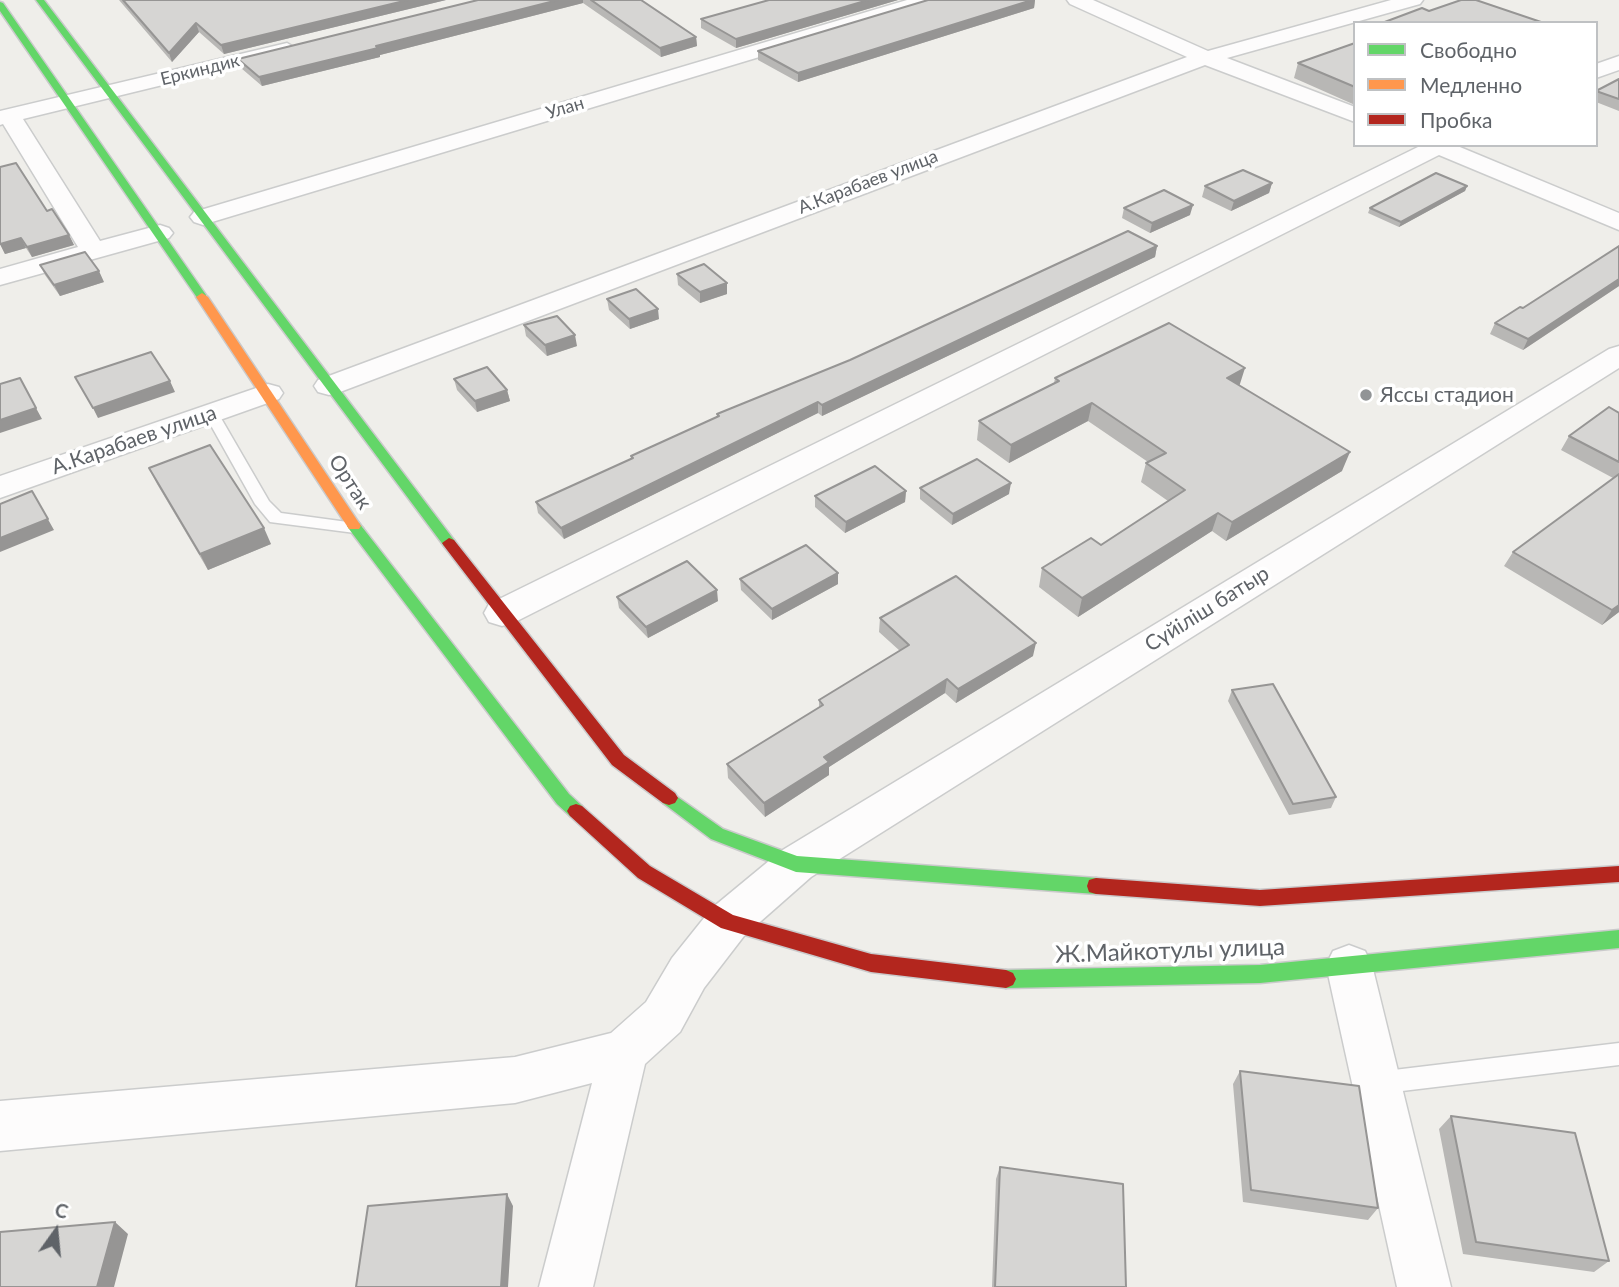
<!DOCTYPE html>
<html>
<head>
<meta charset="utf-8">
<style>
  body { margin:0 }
  #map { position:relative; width:1619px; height:1287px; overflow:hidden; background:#efeeea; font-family:Lato,sans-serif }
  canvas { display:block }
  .legend { position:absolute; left:1353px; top:21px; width:245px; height:126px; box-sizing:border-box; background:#fff; border:2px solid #bfc1c3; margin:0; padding:9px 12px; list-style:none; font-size:21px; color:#5f6368 }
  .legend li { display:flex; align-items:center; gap:14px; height:35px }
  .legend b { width:35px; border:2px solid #bfc1c3 }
  .north { position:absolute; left:21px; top:1196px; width:70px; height:70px; -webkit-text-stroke:5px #fff; paint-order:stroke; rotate:15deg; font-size:19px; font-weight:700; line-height:28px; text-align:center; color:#5f6368 }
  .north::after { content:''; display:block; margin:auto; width:24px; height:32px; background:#5f6368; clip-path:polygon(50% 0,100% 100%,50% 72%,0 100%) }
</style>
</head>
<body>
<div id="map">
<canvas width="1619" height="1287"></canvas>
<ul class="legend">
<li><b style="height:9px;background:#63d668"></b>Свободно</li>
<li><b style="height:9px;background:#ff974d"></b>Медленно</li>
<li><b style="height:9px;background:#b3261e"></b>Пробка</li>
</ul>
<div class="north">С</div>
</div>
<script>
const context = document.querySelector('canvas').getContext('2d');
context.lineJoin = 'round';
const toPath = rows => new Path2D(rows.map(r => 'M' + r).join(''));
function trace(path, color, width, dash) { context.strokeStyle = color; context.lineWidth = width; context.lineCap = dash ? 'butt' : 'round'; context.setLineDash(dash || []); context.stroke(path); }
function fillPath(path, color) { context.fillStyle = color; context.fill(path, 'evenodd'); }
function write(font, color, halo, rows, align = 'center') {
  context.font = font + ' Lato,sans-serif'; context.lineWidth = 7; context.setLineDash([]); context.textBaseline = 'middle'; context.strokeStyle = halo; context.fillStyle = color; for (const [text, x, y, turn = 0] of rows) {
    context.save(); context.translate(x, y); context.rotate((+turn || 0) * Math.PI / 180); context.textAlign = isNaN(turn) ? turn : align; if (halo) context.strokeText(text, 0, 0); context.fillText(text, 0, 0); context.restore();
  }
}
const lane = toPath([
  [211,409,218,413,269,501,281,513,355,523,363,528,361,532,355,533,270,522,255,504,204,413,211,409],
  [1619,1043,1619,1065,1377,1094,1369,1091,1365,1083,1369,1075,1377,1072,1619,1043]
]);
const street = toPath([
  [907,0,938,0,935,4,212,222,203,225,194,222,190,217,194,212,907,0],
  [1067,0,1093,0,1208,51,1391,0,1423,0,1420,4,1227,58,1355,107,1355,122,1205,65,340,392,329,395,318,392,314,386,318,380,1187,57,1070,4,1067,0],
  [287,43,297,49,294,53,23,119,100,241,160,225,169,228,173,233,169,238,0,285,0,269,78,247,3,124,0,125,0,111,287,43],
  [1619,56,1619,70,1596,78,1596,64,1619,56],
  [1422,145,1455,145,1619,213,1619,230,1439,155,515,622,502,626,489,622,484,613,489,604,1422,145],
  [1619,346,1619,368,811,877,744,936,704,988,680,1032,645,1064,593,1287,539,1287,592,1083,515,1103,0,1151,0,1101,515,1057,611,1033,646,1002,672,958,712,908,781,851,1609,349,1619,346],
  [268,384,279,387,283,393,279,399,0,498,0,476,268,384],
  [1349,945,1365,951,1372,965,1451,1287,1397,1287,1326,965,1333,951,1349,945]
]);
const fast = toPath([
  [36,0,44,0,454,540,456,543,454,546,444,546,36,0],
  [0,2,3,3,206,295,206,299,198,299,0,11,0,2],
  [354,521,359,523,569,794,582,806,585,811,582,816,576,818,570,816,557,804,349,529,347,526,349,523,354,521],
  [669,791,723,829,797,856,1096,878,1103,880,1105,886,1103,892,1096,894,796,872,711,839,663,803,660,798,663,793,669,791],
  [1619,930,1619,948,1260,983,1006,988,999,985,996,979,999,973,1006,970,1260,965,1619,930]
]);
const slow = toPath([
  [202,293,208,297,359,523,361,526,359,529,349,529,196,297,202,293]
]);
const jam = toPath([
  [449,538,454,540,624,755,675,793,678,798,675,803,669,805,663,803,612,765,444,546,442,543,449,538],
  [576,804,582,806,650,866,733,915,871,954,1006,970,1013,973,1016,979,1013,985,1006,988,871,972,721,928,638,878,570,816,567,811,570,806,576,804],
  [1619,866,1619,882,1260,906,1096,894,1089,892,1087,886,1089,880,1096,878,1260,890,1619,866]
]);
trace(lane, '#cbcccc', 3);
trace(street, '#cbcccc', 3);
trace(fast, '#cacacb', 3);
trace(slow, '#cacacb', 3);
trace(jam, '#cacacb', 3);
fillPath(lane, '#fdfcfc');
fillPath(street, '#fdfcfc');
fillPath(fast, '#63d668');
fillPath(slow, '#ff974d');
fillPath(jam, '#b3261e');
fillPath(toPath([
  [119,0,446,0,224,54,199,32,172,62],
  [478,0,641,0,696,37,697,46,661,57,583,3,380,55,380,57,262,86,241,68,238,59],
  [769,0,898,0,736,48,701,28,701,19],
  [928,0,1035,0,1034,8,798,82,758,60,758,51],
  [1355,40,1355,105,1294,78,1298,63,1354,43],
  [1619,79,1619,111,1596,102,1596,91],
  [0,167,47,211,69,235,74,245,32,257,26,248,5,254,0,244],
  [1272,183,1269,193,1231,211,1202,197,1205,186],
  [1467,186,1465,191,1399,227,1368,213,1370,208],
  [1124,208,1190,215,1150,233,1122,218],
  [1157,246,1155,257,822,416,818,413,564,539,538,513,536,502,631,459,631,456,717,417,717,414],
  [1619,246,1619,286,1523,350,1490,334,1495,323,1523,308],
  [40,265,104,282,60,296,45,275],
  [677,274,727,283,727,294,700,303,678,285],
  [607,299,659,319,630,329,609,310],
  [524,325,577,346,547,356,526,336],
  [1055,378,1240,386,1342,471,1226,541,1212,531,1078,617,1039,587,1042,568,1101,545,1168,501,1141,482,1146,463,1148,462,1088,421,1009,463,977,440,979,421,1054,383],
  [454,379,507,390,510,401,477,412,457,390],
  [1619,413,1619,612,1602,625,1504,566,1513,552,1613,478,1561,450,1569,436],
  [149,468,271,544,208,570,157,484],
  [920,488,1009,494,952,525,920,499],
  [906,491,905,502,845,533,815,507,815,496],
  [740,579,838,584,772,620,741,590],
  [617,597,718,601,648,638,619,608],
  [880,618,1033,656,956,703,945,693,829,767,829,775,765,817,728,778,727,764,819,708,819,700,900,651,879,632],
  [1232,690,1336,797,1331,808,1289,815,1228,701],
  [1240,1071,1378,1208,1368,1220,1243,1202,1233,1084],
  [1451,1116,1609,1261,1594,1272,1463,1254,1439,1129],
  [1000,1167,1126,1287,992,1287,996,1179]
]), '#b8b7b5');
fillPath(toPath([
  [408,0,446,0,224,54,221,45],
  [558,0,583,0,583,3,380,55,380,57,262,86,259,77,376,46],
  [868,0,898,0,736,48,736,39],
  [1032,0,1035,0,1034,8,798,82,798,73],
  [196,23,199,32,172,62,169,53],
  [696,37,697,46,661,57,660,48],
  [1272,183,1269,193,1231,211,1234,201],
  [1467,186,1465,191,1399,227,1401,222],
  [1193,205,1190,215,1150,233,1152,223],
  [69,235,74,245,32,257,27,247],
  [21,238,26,248,5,254,0,244],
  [1157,246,1155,257,822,416,822,405],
  [99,271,104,282,60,296,54,285],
  [1619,279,1619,286,1523,350,1528,339],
  [727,283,727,294,700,303,700,292],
  [658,309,659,319,630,329,629,319],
  [575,335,577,346,547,356,545,345],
  [1245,368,1239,387,1227,378],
  [170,381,175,392,98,418,93,408],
  [507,390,510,401,477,412,475,401],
  [818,402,818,413,564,539,561,528],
  [1092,403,1088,421,1009,463,1011,445],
  [36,408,42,419,0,433,0,420],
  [1350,452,1342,471,1226,541,1232,522],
  [1011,483,1009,494,952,525,953,514],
  [32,491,54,530,0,552,0,538],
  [906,491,905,502,845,533,846,522],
  [1218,513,1212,531,1078,617,1082,598],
  [264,528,271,544,208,570,200,554],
  [838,573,838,584,772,620,772,609],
  [717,590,718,601,648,638,646,627],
  [1619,605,1619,612,1602,625,1612,610],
  [1036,643,1033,656,956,703,958,689],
  [947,679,945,693,829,767,829,775,765,817,764,803,824,757],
  [507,1194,513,1206,508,1287,501,1287],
  [115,1222,128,1234,114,1287,97,1287]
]), '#969594');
const building = toPath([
  [123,0,408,0,221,45,196,23,169,53,123,0],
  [478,0,558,0,376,46,378,48,259,77,238,59,478,0],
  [591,0,641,0,696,37,660,48,591,0],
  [769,0,868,0,736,39,701,19,769,0],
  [928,0,1032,0,798,73,758,51,928,0],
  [1461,0,1476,0,1544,23,1382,23,1422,8,1429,11,1461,0],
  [1355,43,1355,87,1298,63,1355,43],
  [1619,79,1619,99,1596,91,1619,79],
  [16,163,47,211,52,209,69,235,27,247,21,238,0,244,0,167,16,163],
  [1243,170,1272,183,1234,201,1205,186,1243,170],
  [1436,173,1467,186,1401,222,1370,208,1436,173],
  [1164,190,1193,205,1152,223,1124,208,1164,190],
  [1128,231,1157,246,822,405,818,402,561,528,536,502,633,458,631,456,719,416,717,414,850,360,1128,231],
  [1619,246,1619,279,1528,339,1495,323,1520,307,1523,308,1619,246],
  [85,252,99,271,54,285,40,265,85,252],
  [704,264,727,283,700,292,677,274,704,264],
  [636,289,658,309,629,319,607,299,636,289],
  [557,316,575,335,545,345,524,325,557,316],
  [1169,323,1245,368,1227,378,1350,452,1232,522,1218,513,1082,598,1042,568,1091,538,1101,545,1185,490,1146,463,1166,453,1092,403,1011,445,979,421,1059,381,1055,378,1169,323],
  [151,352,170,381,93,408,75,377,151,352],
  [487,367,507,390,475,401,454,379,487,367],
  [20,378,36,408,0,420,0,384,20,378],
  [1609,407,1619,413,1619,462,1569,436,1609,407],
  [210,445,264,528,200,554,149,468,210,445],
  [977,459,1011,483,953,514,920,488,977,459],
  [875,466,906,491,846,522,815,496,875,466],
  [1619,474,1619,605,1612,610,1513,552,1619,474],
  [32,491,48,519,0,538,0,504,32,491],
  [806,545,838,573,772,609,740,579,806,545],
  [687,561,717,590,646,627,617,597,687,561],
  [956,576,1036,643,958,689,947,679,824,757,829,762,764,803,727,764,823,705,819,700,909,645,880,618,956,576],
  [1273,684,1336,797,1293,804,1232,690,1273,684],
  [1240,1071,1359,1086,1378,1208,1251,1190,1240,1071],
  [1451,1116,1575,1133,1609,1261,1476,1242,1451,1116],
  [1000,1167,1123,1184,1126,1287,995,1287,1000,1167],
  [507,1194,501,1287,356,1287,368,1206,507,1194],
  [115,1222,97,1287,0,1287,0,1232,115,1222]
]);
fillPath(building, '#d6d5d3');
trace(building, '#969594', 2);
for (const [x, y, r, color] of [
  [1366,395,7,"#919496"]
]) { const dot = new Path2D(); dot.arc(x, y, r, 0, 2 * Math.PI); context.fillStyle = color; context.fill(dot); trace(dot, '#fff', 2.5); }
write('18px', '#5f6368', '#fff', [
  ["Еркиндик",200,70,-14],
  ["Улан",565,108,-17],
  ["А.Карабаев улица",868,182,-21]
]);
write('21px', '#5f6368', '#fff', [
  ["Яссы стадион",1380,395]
], 'left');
write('21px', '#5f6368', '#fff', [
  ["А.Карабаев улица",134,440,-19],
  ["Ортак",350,482,57],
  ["Сүйіліш батыр",1207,609,-32]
]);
write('24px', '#5f6368', '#fff', [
  ["Ж.Майкотулы улица",1170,951,-2]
]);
</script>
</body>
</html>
